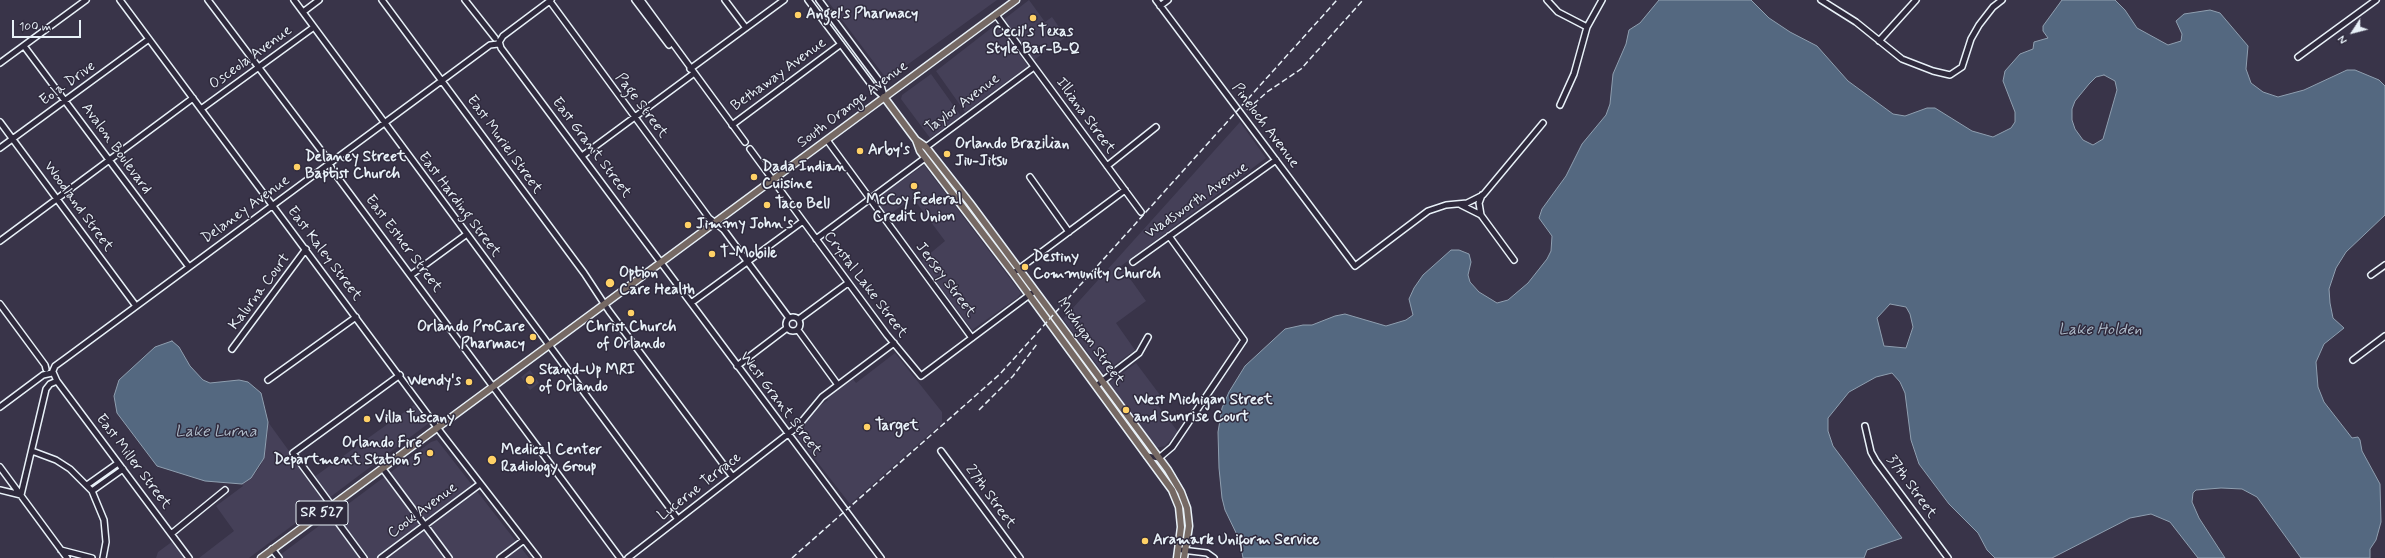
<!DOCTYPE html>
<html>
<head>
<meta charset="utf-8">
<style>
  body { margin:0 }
  #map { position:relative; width:2385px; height:558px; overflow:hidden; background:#393449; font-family:Mynerve,sans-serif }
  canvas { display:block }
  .north { position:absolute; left:2333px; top:12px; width:40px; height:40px; -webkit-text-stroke:3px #2f2a3d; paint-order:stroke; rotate:234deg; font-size:11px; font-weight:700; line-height:16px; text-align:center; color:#e8f1f8 }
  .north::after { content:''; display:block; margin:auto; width:14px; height:18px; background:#e8f1f8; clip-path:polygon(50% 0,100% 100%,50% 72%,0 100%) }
  .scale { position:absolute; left:12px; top:20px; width:69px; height:18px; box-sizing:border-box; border:2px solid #e8f1f8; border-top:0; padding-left:5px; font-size:12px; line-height:14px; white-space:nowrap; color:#e8f1f8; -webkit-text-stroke:3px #2f2a3d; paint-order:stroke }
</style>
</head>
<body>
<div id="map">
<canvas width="2385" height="558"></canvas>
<div class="north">N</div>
<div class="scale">100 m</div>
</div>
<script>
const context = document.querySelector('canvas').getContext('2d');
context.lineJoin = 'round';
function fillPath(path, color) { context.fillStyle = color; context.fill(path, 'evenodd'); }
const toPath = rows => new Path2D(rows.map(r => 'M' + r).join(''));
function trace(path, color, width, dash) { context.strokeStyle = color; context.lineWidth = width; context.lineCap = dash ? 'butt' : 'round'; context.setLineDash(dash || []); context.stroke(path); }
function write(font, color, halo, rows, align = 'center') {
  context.font = font + ' Mynerve,sans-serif'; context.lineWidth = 3; context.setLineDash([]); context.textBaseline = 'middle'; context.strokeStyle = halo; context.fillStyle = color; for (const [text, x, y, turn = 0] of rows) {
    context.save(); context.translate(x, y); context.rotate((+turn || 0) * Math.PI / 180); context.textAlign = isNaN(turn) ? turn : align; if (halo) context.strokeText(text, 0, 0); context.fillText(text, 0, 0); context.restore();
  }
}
fillPath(toPath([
  [827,0,997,0,889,78,885,77],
  [1029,0,1045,22,1052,17,1066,37,1034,60,1003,20],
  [994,26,998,26,1028,66,965,112,936,71],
  [931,74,961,116,930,138,901,99,902,95],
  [1240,122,1266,158,1121,266,1146,301,1116,323,1135,350,1103,373,1063,319],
  [924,165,1021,293,1017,298,972,330,921,261,945,241,913,198,887,216,877,204,876,199],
  [895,353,942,412,942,423,850,504,797,436,808,418,818,407,828,400,827,398,853,379,856,383],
  [1136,363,1163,399,1157,404,1178,432,1165,446,1156,448,1109,383],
  [530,370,539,383,530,390,521,377],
  [414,405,429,423,249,558,199,558,234,531,216,506,243,486,242,484,256,472,261,465,267,438,268,422,310,480],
  [437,440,529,558,276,558,431,442],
  [173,541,185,558,156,558,158,552]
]), '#454058');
const water = toPath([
  [1659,0,1751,0,1769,18,1790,32,1817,46,1848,81,1893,114,1905,116,1927,108,1935,108,1972,131,1993,137,2011,128,2015,122,2015,112,2003,81,2005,71,2020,54,2033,49,2034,42,2048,38,2043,31,2043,26,2062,0,2115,0,2125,10,2137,28,2168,45,2181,41,2182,34,2176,21,2184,14,2210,10,2220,13,2248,46,2246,69,2251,83,2263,92,2278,97,2304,90,2347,70,2355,70,2379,80,2385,86,2385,215,2346,252,2336,268,2329,289,2330,303,2333,318,2344,328,2324,344,2316,362,2318,387,2324,402,2352,438,2358,437,2360,440,2362,451,2380,484,2381,522,2376,540,2370,549,2370,558,2301,558,2257,497,2242,489,2221,488,2196,490,2193,493,2192,502,2199,518,2225,558,2198,558,2170,522,2151,514,2130,518,2052,558,1995,558,1987,550,1978,533,1949,504,1919,464,1911,440,1905,393,1900,382,1892,373,1876,377,1849,392,1828,418,1828,431,1833,446,1902,538,1867,550,1864,558,1243,558,1240,541,1225,510,1222,498,1219,468,1218,432,1222,408,1229,392,1245,366,1285,329,1303,325,1312,325,1335,316,1345,314,1386,326,1406,320,1413,315,1409,299,1414,288,1423,275,1451,250,1459,250,1469,254,1471,262,1468,275,1470,282,1479,292,1497,303,1508,300,1528,283,1547,259,1551,251,1552,236,1539,218,1542,209,1566,176,1582,144,1606,115,1610,104,1613,74,1626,44,1629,30,1640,23,1659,0],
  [2104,75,2115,81,2117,90,2103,139,2093,145,2083,140,2075,129,2072,120,2072,109,2075,101,2089,84,2096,77,2104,75],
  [1890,304,1906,307,1910,314,1913,327,1906,348,1884,346,1877,318,1890,304],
  [172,341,179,347,190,366,203,380,210,383,239,380,248,382,261,393,268,422,264,458,251,478,242,484,205,481,157,466,117,413,114,396,119,380,155,347,172,341]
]);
fillPath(water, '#546880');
trace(water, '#8f9fb0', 1);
const minor = toPath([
  [120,0,442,434,538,558],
  [208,0,326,157,333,171,620,558],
  [294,0,677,518],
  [382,0,584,273,609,311,732,476],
  [465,0,495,38],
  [549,0,709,218,724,230,789,318],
  [635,0,669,45],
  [641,0,745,142],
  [725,0,746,28],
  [808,0,873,87,884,97],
  [819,0,880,82,884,96],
  [1156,0,1355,266,1428,211,1446,205,1467,203,1483,195,1543,123],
  [1547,0,1558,12,1587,27],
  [1821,0,1856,22,1902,59,1933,71,1950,75,1962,67,1971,39,1979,25,1993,7,2002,0],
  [1160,6,1168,0],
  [303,12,319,0],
  [996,15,1141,212],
  [499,41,501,48,881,558],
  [1879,41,1916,0],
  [24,46,189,267],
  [2298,57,2376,0],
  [0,63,86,0],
  [690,69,784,0],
  [1560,105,1574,74,1587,27,1602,0],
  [201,109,314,27],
  [0,122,136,306],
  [732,125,841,44],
  [827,140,972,338],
  [926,147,1034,67],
  [0,148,149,39],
  [750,149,887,335,921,376,1032,293],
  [582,156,693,74],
  [1107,166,1156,127],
  [1030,177,1069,232],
  [1461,205,1481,215,1514,260],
  [1481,215,1479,203,1482,195],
  [816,239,925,158],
  [0,241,193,98],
  [1133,262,1276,160],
  [1016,271,1125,190],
  [411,275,467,234],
  [2371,275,2385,265],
  [691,303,803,221],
  [0,304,45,365,46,369],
  '786 324a7 7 0 1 1 14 0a7 7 0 1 1-14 0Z',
  [799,319,848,283],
  [798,330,838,385],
  [232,349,306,249],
  [2353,360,2385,336],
  [737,366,787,328],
  [53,372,57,381,189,558],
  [268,380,356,317],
  [1096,386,1139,353,1148,337],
  [0,407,43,375,52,373,55,366,66,358,490,45,498,44,503,36,551,0],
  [1865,426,1871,452,1876,461,1948,558],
  [32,451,56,460,70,469,92,491,104,520,106,542,103,558],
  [941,451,1020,558],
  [1147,456,1159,458,1172,447,1244,340,1169,236],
  [0,467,67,558],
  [383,469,449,558],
  [87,485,118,463],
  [0,490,21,495],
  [92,491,123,469],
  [21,495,46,389,50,384,57,381],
  [332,506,293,453,400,375],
  [328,509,364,558],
  [171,534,225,490],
  [272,549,279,558],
  [61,550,92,558],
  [1182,550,1207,553,1214,558],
  [381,558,480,484],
  [500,558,524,540],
  [628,558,788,434,798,426,822,397,894,343]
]);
const major = toPath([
  [884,97,916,140,920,151,1013,273,1172,490,1179,507,1181,527,1177,558],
  [916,140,926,147,970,203,1168,470,1181,492,1187,508,1189,526,1184,558],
  [261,558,1016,0]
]);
trace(minor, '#e8f1f8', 8);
trace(major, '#e8f1f8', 9);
trace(minor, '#2f2a3d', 5);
trace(major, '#766964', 6);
trace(toPath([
  [1247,110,1267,92,1301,69,1363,0],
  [979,410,1013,376,1037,344],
  [792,558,1000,374,1337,0]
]), '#e8f1f8', 1.5, [6, 3]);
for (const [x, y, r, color] of [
  [798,15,4,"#ffd166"],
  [1033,18,4,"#ffd166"],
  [860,151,4,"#ffd166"],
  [947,154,4,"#ffd166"],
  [297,167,4,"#ffd166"],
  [754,177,4,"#ffd166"],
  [914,186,4,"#ffd166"],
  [767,205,4,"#ffd166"],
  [688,225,4,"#ffd166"],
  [712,254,4,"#ffd166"],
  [1025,267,4,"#ffd166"],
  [610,283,5,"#ffd166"],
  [631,313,4,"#ffd166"],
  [533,337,4,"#ffd166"],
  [530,380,5,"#ffd166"],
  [469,382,4,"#ffd166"],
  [1126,410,4,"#ffd166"],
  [367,419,4,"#ffd166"],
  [867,427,4,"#ffd166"],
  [430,453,4,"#ffd166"],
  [492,460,5,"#ffd166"],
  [1145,541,4,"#ffd166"]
]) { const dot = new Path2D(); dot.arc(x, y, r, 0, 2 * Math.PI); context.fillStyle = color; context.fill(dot); trace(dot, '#2f2a3d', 1.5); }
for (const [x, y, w] of [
  [322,513,52]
]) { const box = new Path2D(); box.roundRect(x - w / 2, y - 12, w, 24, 3); context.fillStyle = '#2f2a3d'; context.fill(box); trace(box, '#e8f1f8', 1); }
write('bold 14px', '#e8f1f8', null, [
  ["SR 527",322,513]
]);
write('bold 15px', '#e8f1f8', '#2f2a3d', [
  ["Angel's Pharmacy",806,15],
  ["Cecil's Texas",1033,33,"center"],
  ["Style Bar-B-Q",1033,50,"center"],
  ["Orlando Brazilian",955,145],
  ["Jiu-Jitsu",955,162],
  ["Arby's",868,151],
  ["Delaney Street",305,158],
  ["Baptist Church",305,175],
  ["Dada Indian",762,168],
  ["Cuisine",762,185],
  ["McCoy Federal",914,201,"center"],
  ["Credit Union",914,218,"center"],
  ["Taco Bell",775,205],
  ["Jimmy John's",696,225],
  ["T-Mobile",720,254],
  ["Destiny",1033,258],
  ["Community Church",1033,275],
  ["Option",619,274],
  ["Care Health",619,291],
  ["Orlando ProCare",525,328,"right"],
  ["Pharmacy",525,345,"right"],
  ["Christ Church",631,328,"center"],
  ["of Orlando",631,345,"center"],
  ["Stand-Up MRI",539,371],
  ["of Orlando",539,388],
  ["Wendy's",461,382,"right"],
  ["West Michigan Street",1134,401],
  ["and Sunrise Court",1134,418],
  ["Villa Tuscany",375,419],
  ["Target",875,427],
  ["Orlando Fire",422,444,"right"],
  ["Department Station 5",422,461,"right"],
  ["Medical Center",501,451],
  ["Radiology Group",501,468],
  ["Aramark Uniform Service",1153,541]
], 'left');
write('15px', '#e8f1f8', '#2f2a3d', [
  ["Osceola Avenue",251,58,-36],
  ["Bethaway Avenue",779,75,-36],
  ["Eola Drive",68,84,-36],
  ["Taylor Avenue",963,104,-37],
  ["South Orange Avenue",853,105,-37],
  ["Page Street",641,106,53],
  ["Illiana Street",1085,116,54],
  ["Pineloch Avenue",1265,126,53],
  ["East Muriel Street",504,145,54],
  ["East Grant Street",591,148,53],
  ["Avalon Boulevard",116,149,54],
  ["Wadsworth Avenue",1197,201,-35],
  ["East Harding Street",459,205,53],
  ["Woodland Street",78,207,54],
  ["Delaney Avenue",246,210,-36],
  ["East Esther Street",403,244,53],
  ["East Kaley Street",324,254,53],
  ["Jersey Street",945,280,53],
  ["Crystal Lake Street",865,285,53],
  ["Kalurna Court",260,292,-53],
  ["Michigan Street",1090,342,54],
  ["West Grant Street",780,404,53],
  ["East Miller Street",133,462,53],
  ["Lucerne Terrace",700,487,-38],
  ["37th Street",1911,487,54],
  ["27th Street",990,497,54],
  ["Cook Avenue",423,511,-37]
]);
write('italic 16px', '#adbac8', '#2f2a3d', [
  ["Lake Holden",2100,331],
  ["Lake Lurna",216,433]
]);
</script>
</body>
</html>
